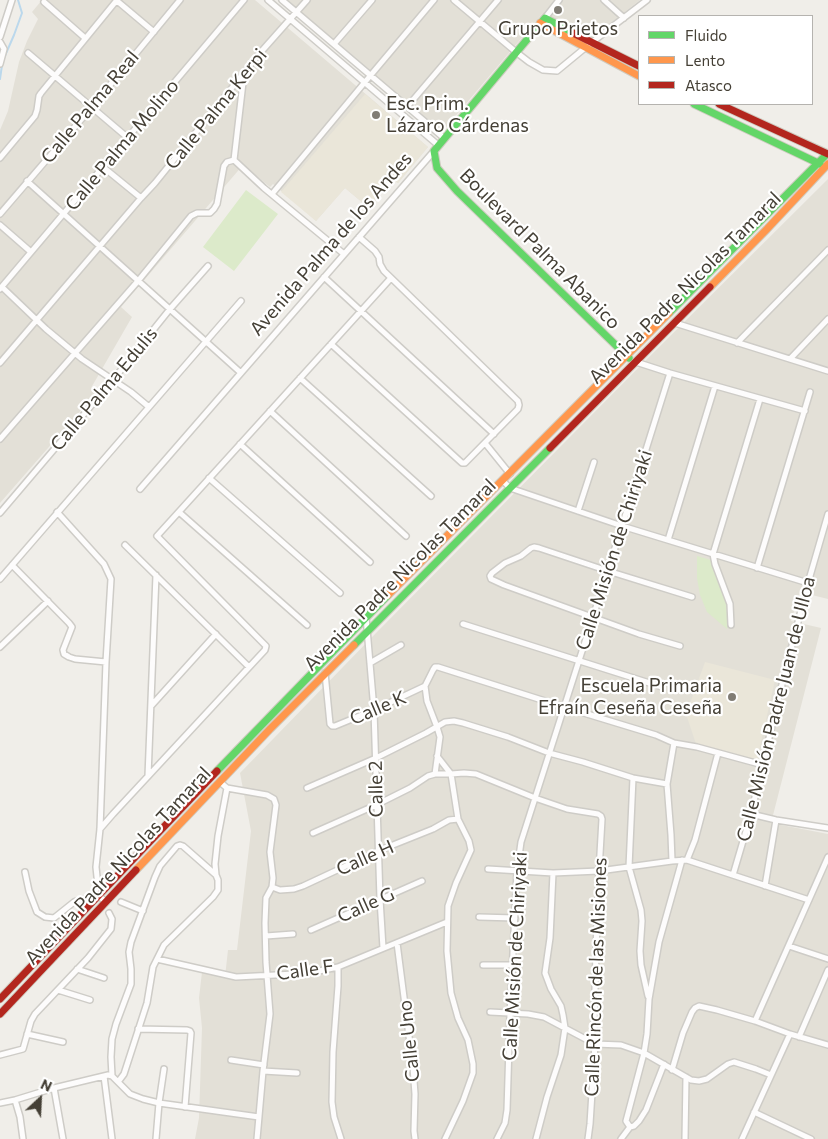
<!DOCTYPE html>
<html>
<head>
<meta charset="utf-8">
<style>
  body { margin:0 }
  #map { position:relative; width:828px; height:1139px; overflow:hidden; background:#f0eee9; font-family:Commissioner,sans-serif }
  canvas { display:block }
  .legend { position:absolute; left:638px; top:15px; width:175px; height:90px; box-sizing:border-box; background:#fff; border:1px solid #b5b3af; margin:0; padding:6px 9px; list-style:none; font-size:15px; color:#454036 }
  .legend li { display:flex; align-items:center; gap:10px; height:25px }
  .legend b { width:25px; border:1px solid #b5b3af }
  .north { position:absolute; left:15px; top:1074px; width:50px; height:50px; -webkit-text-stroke:4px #fff; paint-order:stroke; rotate:25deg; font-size:14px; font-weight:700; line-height:20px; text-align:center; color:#454036 }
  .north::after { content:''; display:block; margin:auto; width:18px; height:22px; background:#454036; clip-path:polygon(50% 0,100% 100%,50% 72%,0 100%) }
</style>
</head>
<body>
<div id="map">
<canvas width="828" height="1139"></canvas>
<ul class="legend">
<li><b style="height:6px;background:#63d668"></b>Fluido</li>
<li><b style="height:6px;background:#ff974d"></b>Lento</li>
<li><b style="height:6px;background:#b3261e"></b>Atasco</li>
</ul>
<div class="north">N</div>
</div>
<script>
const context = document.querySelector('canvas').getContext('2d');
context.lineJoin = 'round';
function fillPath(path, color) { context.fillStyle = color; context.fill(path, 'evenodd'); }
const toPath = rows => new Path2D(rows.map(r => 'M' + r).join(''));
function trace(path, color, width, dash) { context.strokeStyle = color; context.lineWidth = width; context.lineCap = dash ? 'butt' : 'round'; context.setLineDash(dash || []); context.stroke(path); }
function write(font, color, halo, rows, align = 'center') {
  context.font = font + ' Commissioner,sans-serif'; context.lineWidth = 4.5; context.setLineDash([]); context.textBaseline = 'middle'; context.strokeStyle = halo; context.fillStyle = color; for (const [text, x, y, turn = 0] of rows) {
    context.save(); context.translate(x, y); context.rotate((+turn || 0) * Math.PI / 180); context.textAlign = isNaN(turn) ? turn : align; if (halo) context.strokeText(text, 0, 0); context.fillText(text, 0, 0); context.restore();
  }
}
fillPath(toPath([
  [42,0,255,0,428,147,398,183,393,180,369,208,345,188,316,221,273,184,270,187,243,165,121,307,132,317,91,388,96,393,0,503,0,130,8,111,19,62,27,41,38,19,32,12],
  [286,0,640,0,592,38,542,14,442,132],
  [828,179,828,599,800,592,791,621,821,628,771,823,828,834,828,1139,195,1139,199,1118,202,1028,199,998,202,972,225,977,228,950,237,950,251,831,240,773,376,633,648,358]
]), '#e3e0d7');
fillPath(toPath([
  [365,94,428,147,398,183,393,180,369,208,345,188,316,221,281,192],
  [705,662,775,680,757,760,697,747,686,714]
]), '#eae6d9');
fillPath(toPath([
  [246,190,278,214,234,271,203,247],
  [697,556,711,560,728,604,730,616,727,629,707,612,700,595,697,578]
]), '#dceaca');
trace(toPath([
  [4,58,14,35,22,13,18,0],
  [0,79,2,65]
]), '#bbd8ec', 2);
const street = toPath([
  [116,0,154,32],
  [268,0,438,145],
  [282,0,444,138],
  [454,0,516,52,529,62,543,70,557,71,591,43,647,0],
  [604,0,624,18],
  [44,2,85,38],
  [545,18,559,0],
  [0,37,12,0],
  [0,42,4,49,0,64],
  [334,44,372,0],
  [28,53,128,138],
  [407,107,498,0],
  [0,158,35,116,37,110,39,96,41,93,117,0],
  [234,160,264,188,344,254],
  [234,160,244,74],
  [103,167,141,198],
  [27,181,241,373],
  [272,194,365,82,434,0],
  [0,214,91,108,180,0],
  [0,225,31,252],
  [324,277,494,434],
  [2,287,46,329,82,359,131,392,149,407],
  [0,289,244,0],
  [675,323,828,371],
  [737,343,828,250],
  [331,344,462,463,465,463,518,409,519,405,518,401,384,271,380,264,379,257,375,251,359,237],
  [790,359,828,319],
  [636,362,670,373,805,411],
  [0,363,141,198,155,183,260,53,307,0],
  [300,378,431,496],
  [270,411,406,536],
  [0,439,138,281,191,216,197,213,210,213,214,209,217,204,224,166,227,162,234,160],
  [485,443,510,474],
  [240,444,370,562],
  [209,478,340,593],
  [503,481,510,488,622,526,808,583],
  [140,489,434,151],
  [578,511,594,462],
  [57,512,104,564,111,579,106,662,100,829,96,867,99,896,106,902],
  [179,512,307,625],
  [0,513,113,380,170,309,208,266],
  [668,540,715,386],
  [125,545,249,667],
  [12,565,69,623,72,627,63,650,64,654,69,657,75,659,106,662],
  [757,568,810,392],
  [0,579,241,301],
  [366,617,374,710,380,899,383,948],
  [463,624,662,687],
  [731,625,730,604,715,564,713,554,760,399],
  [680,646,639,634,504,585,491,579,490,576,492,573,505,563,521,556,531,548,534,547,539,548,608,571,692,597],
  [0,647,48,601],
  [370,663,401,645],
  [325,673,330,724,332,726,335,726,374,710,425,686,433,670,435,667,438,667,564,707,656,735,674,743,697,747,763,765],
  [425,686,427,701,437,727,440,737,435,774],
  [151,706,216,634],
  [437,756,451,774,458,819,469,841,471,850,456,883,448,906,447,951,451,993,458,1018,468,1040,473,1064,473,1073,463,1101,445,1139],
  [148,776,156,575],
  [633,778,629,867,641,910,642,921,640,951,641,965,648,996],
  [227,788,267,795,274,799,276,805,270,852,273,878,272,887,266,898,265,923,266,962,270,1014,263,1071,257,1139],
  [307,788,376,758,426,733,445,722,454,721,463,723,508,737,549,753,583,762,633,778,667,784],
  [751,814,776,820,828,828],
  [100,829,113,814,265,650,266,646,157,536,391,278],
  [313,833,376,805,410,788,428,776,435,774,451,774,464,773,476,774,535,798,567,809,598,814,601,816,602,819,599,871,596,950,594,1028,595,1044,590,1124,588,1139],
  [687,860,695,840,718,753],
  [672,861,671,835,667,784,674,743],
  [488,869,553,873,599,871,672,861,687,860,809,900],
  [25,872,29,891,37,912,45,917,54,918,74,902,79,900,96,898],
  [216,875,215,864,218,836,227,788,220,782],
  [733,875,751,814,777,704,808,583,828,514],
  [765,886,776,820],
  [272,887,280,890,294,889,303,886,378,851,433,829,449,820,458,819],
  [121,902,143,911],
  [479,917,515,918],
  [311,930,422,881],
  [266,936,293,934],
  [397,943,413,1067,415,1094,414,1131,415,1139],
  [789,946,828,959],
  [157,959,236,977,295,974,319,971,338,967,447,922],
  [483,965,512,965],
  [338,967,338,986,333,1052,332,1102,334,1117,341,1139],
  [77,969,104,978],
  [58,990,90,1000],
  [490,1012,528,1014,544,1017,595,1044,621,1045,644,1053,691,1080,699,1081,707,1079,728,1064,734,1062,756,1069,771,1075],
  [755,1021,828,857],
  [138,1029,187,1030,190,1031,191,1033,185,1107],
  [27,1034,63,1042],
  [799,1037,828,970],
  [0,1055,23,1049,31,1021,35,1014,88,958,111,929,112,919,109,913],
  [231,1060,264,1065],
  [672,1070,683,1033,692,1012,695,1008,699,1006,717,1010,755,1021,790,1034,828,1045],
  [263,1071,297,1073],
  [104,1076,112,1139],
  [112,1076,111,1057,112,1039,116,1024,131,984,131,969,129,952,131,942,155,877,160,866,177,846,180,845,183,846,216,875,218,880,218,890,213,897,164,945,153,967,147,1003,124,1074,118,1082],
  [54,1088,63,1139],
  [15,1100,20,1117,23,1139],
  [0,1103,15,1100,54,1088,108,1075,112,1076,130,1094,143,1099,159,1103,259,1117],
  [754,1112,811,1139],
  [630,1127,626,1121,644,1053,647,1034,649,999,659,942,682,860],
  [156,1139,159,1103,164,1069],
  [497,1139,505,1123,507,1110,510,1014,517,871,521,842,622,526,670,373],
  [536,1139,547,1097,561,1055,565,1028,563,1015,561,1006,551,989,545,973,550,938,553,873],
  [621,1139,630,1127,634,1126,639,1121,646,1110,664,1064],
  [685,1139,686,1077],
  [742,1139,790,1034]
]);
const fast = toPath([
  [573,33,545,18,434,151,437,168,457,191,629,358],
  [694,104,820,164],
  [669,313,827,154],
  [354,645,550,448],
  [217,771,388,595]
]);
const slow = toPath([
  [540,23,639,76],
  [710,287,767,229,828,164],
  [388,595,669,313],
  [136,870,270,729,354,645]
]);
const jam = toPath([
  [573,33,639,66],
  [719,104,828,154],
  [550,448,710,287],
  [0,999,217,771],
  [0,1014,136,870]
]);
trace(street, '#ceccc7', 8);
trace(fast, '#cfcbc0', 9);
trace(slow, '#cfcbc0', 9);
trace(jam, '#cfcbc0', 9);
trace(street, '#fdfcfc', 5);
trace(fast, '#63d668', 7);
trace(slow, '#ff974d', 7);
trace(jam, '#b3261e', 7);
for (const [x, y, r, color] of [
  [558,10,5,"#817d75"],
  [376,115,5,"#817d75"],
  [732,697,5,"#817d75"]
]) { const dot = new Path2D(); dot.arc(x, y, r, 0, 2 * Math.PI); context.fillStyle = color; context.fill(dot); trace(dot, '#fff', 2); }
write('19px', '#454036', '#fff', [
  ["Grupo Prietos",558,29],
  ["Esc. Prim.",386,104,"left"],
  ["Lázaro Cárdenas",386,126,"left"],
  ["Escuela Primaria",722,686,"right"],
  ["Efraín Ceseña Ceseña",722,708,"right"]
]);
write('19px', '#454036', '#fff', [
  ["Calle Palma Real",90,107,-50],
  ["Calle Palma Kerpi",216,109,-51],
  ["Calle Palma Molino",122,145,-50],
  ["Avenida Palma de los Andes",331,244,-49],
  ["Boulevard Palma Abanico",540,249,45],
  ["Avenida Padre Nicolas Tamaral",685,288,-45],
  ["Calle Palma Edulis",104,389,-50],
  ["Calle Misión de Chiriyaki",614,550,-72],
  ["Avenida Padre Nicolas Tamaral",400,575,-45],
  ["Calle K",378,708,-23],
  ["Calle Misión Padre Juan de Ulloa",776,709,-76],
  ["Calle 2",376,789,-91],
  ["Calle H",365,858,-24],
  ["Avenida Padre Nicolas Tamaral",118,866,-47],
  ["Calle G",366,905,-24],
  ["Calle Misión de Chiriyaki",515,956,-87],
  ["Calle F",305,970,-8],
  ["Calle Rincón de las Misiones",596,977,-88],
  ["Calle Uno",409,1041,-96]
]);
</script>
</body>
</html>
